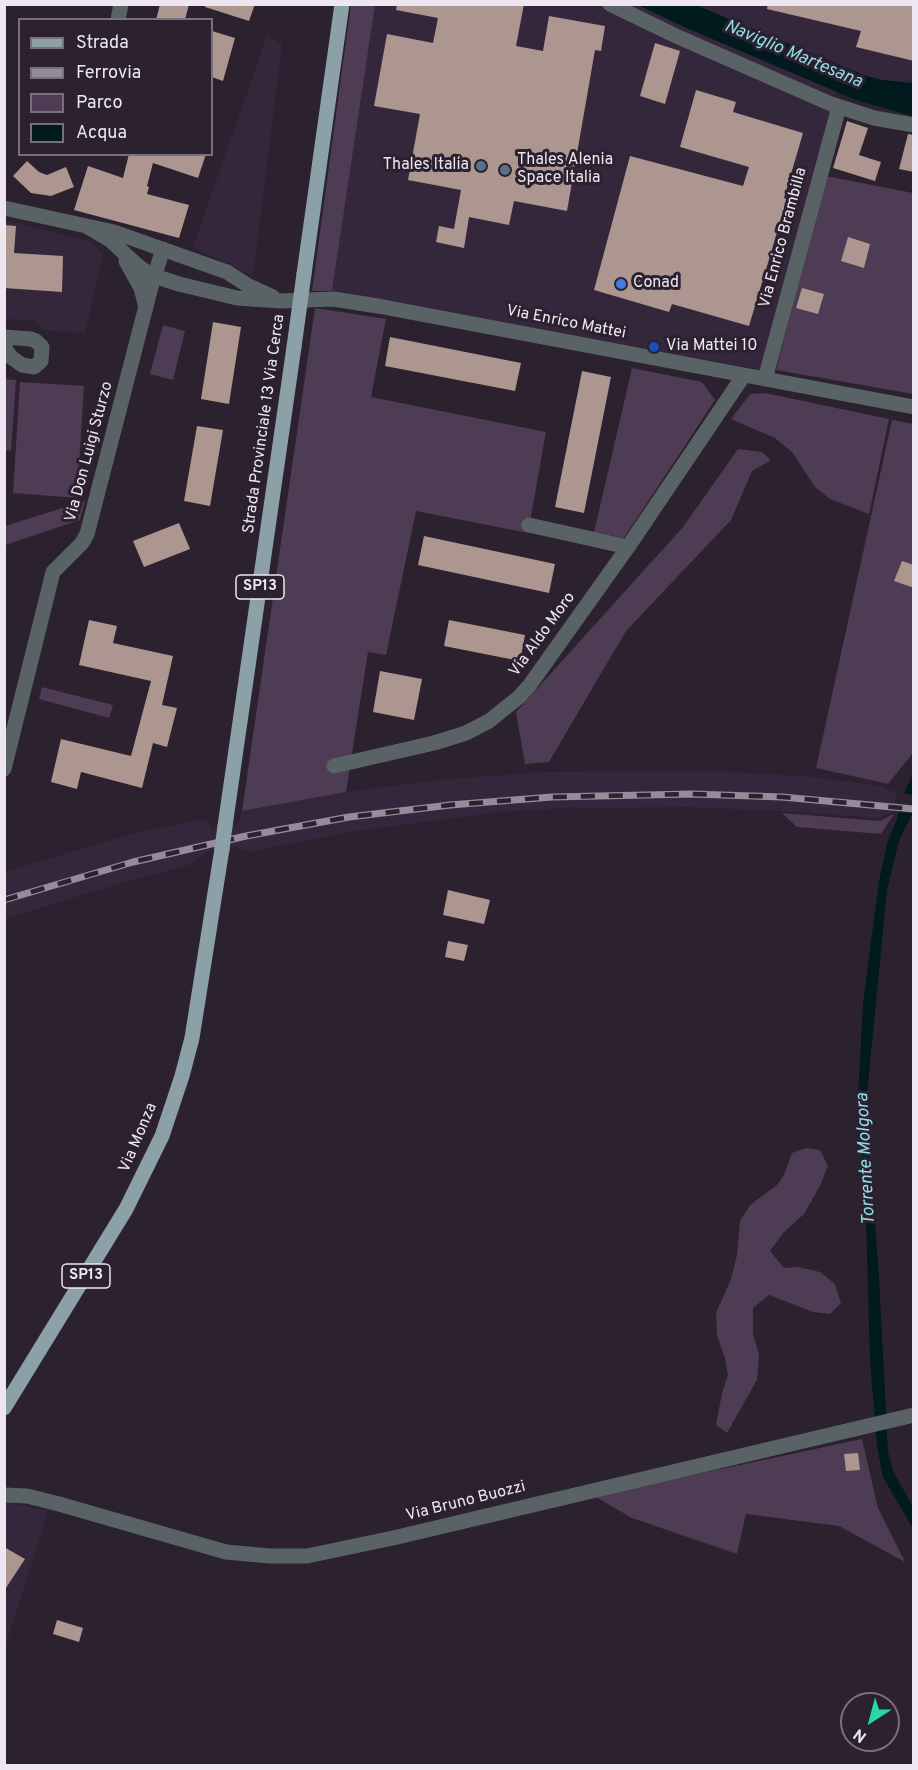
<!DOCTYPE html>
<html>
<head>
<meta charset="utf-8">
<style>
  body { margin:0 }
  #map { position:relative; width:918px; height:1770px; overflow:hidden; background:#2b212f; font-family:Overpass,sans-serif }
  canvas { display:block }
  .frame { position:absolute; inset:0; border:6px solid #eee7f1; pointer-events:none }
  .legend { position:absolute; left:18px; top:18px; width:195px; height:138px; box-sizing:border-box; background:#2b212f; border:2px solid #79707d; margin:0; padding:8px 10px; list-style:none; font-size:18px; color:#eee7f1 }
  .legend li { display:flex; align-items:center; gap:12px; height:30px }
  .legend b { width:30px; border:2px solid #79707d }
  .north { position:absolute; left:840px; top:1692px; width:60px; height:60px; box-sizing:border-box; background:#2b212f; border:2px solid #79707d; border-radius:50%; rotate:216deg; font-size:16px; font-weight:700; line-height:24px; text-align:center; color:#eee7f1 }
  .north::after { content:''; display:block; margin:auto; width:21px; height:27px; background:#2ad5ac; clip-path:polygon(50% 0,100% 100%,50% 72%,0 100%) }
</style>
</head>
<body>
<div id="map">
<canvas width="918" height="1770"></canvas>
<div class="frame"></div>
<ul class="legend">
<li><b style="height:8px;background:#8ca0a7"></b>Strada</li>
<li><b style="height:8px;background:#948c98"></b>Ferrovia</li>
<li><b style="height:16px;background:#4d3c53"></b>Parco</li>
<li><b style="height:16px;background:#001a1e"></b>Acqua</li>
</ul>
<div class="north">N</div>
</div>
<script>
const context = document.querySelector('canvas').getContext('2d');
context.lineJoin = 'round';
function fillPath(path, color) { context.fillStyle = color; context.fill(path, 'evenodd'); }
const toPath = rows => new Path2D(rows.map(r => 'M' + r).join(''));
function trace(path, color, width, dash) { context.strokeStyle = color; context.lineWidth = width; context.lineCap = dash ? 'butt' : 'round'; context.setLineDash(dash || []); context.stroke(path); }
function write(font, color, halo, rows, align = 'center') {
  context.font = font + ' Overpass,sans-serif'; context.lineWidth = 6; context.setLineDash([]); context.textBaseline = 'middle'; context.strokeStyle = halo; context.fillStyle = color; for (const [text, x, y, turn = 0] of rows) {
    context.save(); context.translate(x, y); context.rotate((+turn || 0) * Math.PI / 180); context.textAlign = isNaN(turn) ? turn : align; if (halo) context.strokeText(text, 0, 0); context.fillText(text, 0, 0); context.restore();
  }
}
fillPath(toPath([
  [375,5,913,5,913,83,838,86,762,370,332,291],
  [267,36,282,44,253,276,193,247],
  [4,220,92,242,103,255,85,333,43,330,36,320,5,319],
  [716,771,814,777,880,786,896,793,894,811,879,818,783,811,689,807,570,808,500,812,356,831,249,852,236,847,207,852,189,865,124,882,5,919,4,872,142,831,206,819,211,829,239,823,242,811,346,792,439,780,542,772],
  [5,1502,48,1511,5,1648]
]), '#35273b');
fillPath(toPath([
  [351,4,375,5,332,291,312,291],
  [826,176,913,193,913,394,776,370],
  [315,308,386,319,371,397,546,432,528,533,416,511,386,655,368,652,346,792,242,811],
  [163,325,185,331,173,380,150,374],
  [632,368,702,382,715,400,624,538,594,532],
  [4,379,16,380,11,451,5,450],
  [20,382,84,386,77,498,13,493],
  [765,393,889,419,869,514,830,499,815,487,792,452,775,438,731,419,750,394],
  [892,420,913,424,913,753,888,784,816,768],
  [738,449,762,452,771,460,752,471,731,520,626,631,549,762,525,764,516,712,683,527],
  [85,501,80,520,5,545,5,526],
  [42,687,113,705,109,718,39,699],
  [782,813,880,821,894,814,881,834,797,827],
  [806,1148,820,1150,828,1166,820,1186,804,1214,783,1233,770,1251,784,1268,798,1267,820,1272,835,1284,841,1303,830,1314,813,1312,769,1295,753,1308,753,1334,759,1355,757,1380,727,1433,716,1425,722,1393,728,1375,725,1358,717,1336,716,1313,731,1279,737,1255,740,1221,750,1205,777,1185,784,1175,792,1153],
  [862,1439,878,1508,905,1562,839,1526,746,1514,737,1554,632,1518,594,1496]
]), '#4d3c53');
fillPath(toPath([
  [638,5,696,5,866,76,883,80,913,83,913,116,856,100,684,27],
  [913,774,913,812,899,841,887,890,866,1104,879,1277,888,1452,893,1471,913,1507,913,1529,883,1477,877,1446,870,1361,866,1216,858,1097,863,1004,879,881,888,840,897,819,905,791]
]), '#001a1e');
fillPath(toPath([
  [901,793,913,795,913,813,896,812]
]), '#2b212f');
fillPath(toPath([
  [160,4,189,4,185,20,156,20],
  [206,4,255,4,249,21,205,7],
  [397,4,524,4,516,46,543,51,549,16,605,26,601,51,595,50,567,211,514,201,509,225,469,217,464,248,436,242,439,226,454,229,461,190,408,180,420,114,374,106,387,34,433,43,438,18,396,10],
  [768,4,914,4,914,61,856,47,861,31,767,9],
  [212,31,235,38,223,81,212,77],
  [655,43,680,51,665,104,640,96],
  [696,90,736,102,733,112,803,133,784,198,787,199,749,326,672,304,669,312,594,290,630,156,743,186,749,167,680,147],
  [847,121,868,128,859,155,881,162,875,181,833,168],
  [908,134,914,135,914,172,899,169],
  [129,154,206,154,198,178,153,163,147,186,149,187,147,194,189,205,179,238,74,210,88,166,123,178],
  [27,161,39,172,47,175,66,167,74,187,51,196,31,193,13,176],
  [4,225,16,226,14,253,63,256,62,292,4,288],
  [848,237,870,244,864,268,841,261],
  [802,288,824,294,818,314,796,308],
  [213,322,241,327,229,404,201,399],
  [390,337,521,363,515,391,385,366],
  [582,371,611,377,584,513,555,507],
  [197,426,223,430,210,506,184,501],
  [179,523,190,549,144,567,133,541],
  [424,536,555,564,549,593,418,565],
  [902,561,914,565,914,588,894,581],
  [89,620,117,626,113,643,173,656,162,705,177,708,167,747,153,743,142,788,81,772,77,789,51,782,61,739,131,756,151,681,79,665],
  [449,620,525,635,520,661,444,646],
  [380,671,422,679,414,720,373,712],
  [448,890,490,900,484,924,443,915],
  [448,941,468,945,464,961,445,957],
  [858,1453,860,1470,846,1471,844,1454],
  [4,1547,25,1559,4,1591],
  [57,1620,83,1628,79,1642,53,1634]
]), '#ac968f');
trace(toPath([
  [610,4,676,36,831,104,874,118,914,125],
  [118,20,121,4],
  [4,208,114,232,227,272,247,285,273,297],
  [88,227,110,240,137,265,151,275,179,284,237,298,281,301,333,299,378,306,914,407],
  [126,261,141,288,145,304],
  [4,337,31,339,36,341,42,347,41,361,34,367,22,365,11,357,4,347],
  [765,379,839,107],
  [529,525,628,547],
  [334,766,434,743,466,733,489,721,519,697,529,686,628,547,744,375],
  [4,769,53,572,82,543,87,534,151,287,163,249],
  [4,1495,27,1496,59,1504,226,1552,270,1556,307,1556,393,1538,914,1415]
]), '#596366', 15);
trace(toPath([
  [304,274,342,4],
  [225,826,294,347],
  [4,1408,126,1209,162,1136,182,1076,192,1038,222,849]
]), '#8ca0a7', 15);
const rail = toPath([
  [4,900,133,862,246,836,349,817,450,805,552,797,692,794,782,797,914,809]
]);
trace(rail, '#948c98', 7);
trace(rail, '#2b212f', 4.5, [14]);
trace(toPath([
  [294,347,304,274],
  [222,849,225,826]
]), '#8ca0a7', 15);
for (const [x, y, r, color] of [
  [481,166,6,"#5c6f8a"],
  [505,170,6,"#5c6f8a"],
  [621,284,6,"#3f7fe0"],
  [654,347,6,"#1a4fb4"]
]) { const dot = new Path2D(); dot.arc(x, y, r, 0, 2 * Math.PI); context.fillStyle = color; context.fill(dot); trace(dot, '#2b212f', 2); }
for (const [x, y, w] of [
  [260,587,48],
  [86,1276,48]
]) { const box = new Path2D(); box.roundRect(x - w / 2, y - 12, w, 24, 4.5); context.fillStyle = '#2b212f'; context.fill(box); trace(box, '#eee7f1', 1.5); }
write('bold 15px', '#eee7f1', null, [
  ["SP13",260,587],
  ["SP13",86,1276]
]);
write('16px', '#eee7f1', '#2b212f', [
  ["Thales Alenia",517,161],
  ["Space Italia",517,179],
  ["Thales Italia",469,166,"right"],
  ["Conad",633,284],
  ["Via Mattei 10",666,347]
], 'left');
write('16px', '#eee7f1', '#2b212f', [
  ["Via Enrico Brambilla",784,238,-75],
  ["Via Enrico Mattei",566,323,11],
  ["Strada Provinciale 13 Via Cerca",265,424,-82],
  ["Via Don Luigi Sturzo",90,452,-75],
  ["Via Aldo Moro",543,635,-54],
  ["Via Monza",139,1138,-67],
  ["Via Bruno Buozzi",466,1502,-14]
]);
write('italic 18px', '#90dde9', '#2b212f', [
  ["Naviglio Martesana",793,55,23],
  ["Torrente Molgora",867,1159,-93]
]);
</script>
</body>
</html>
